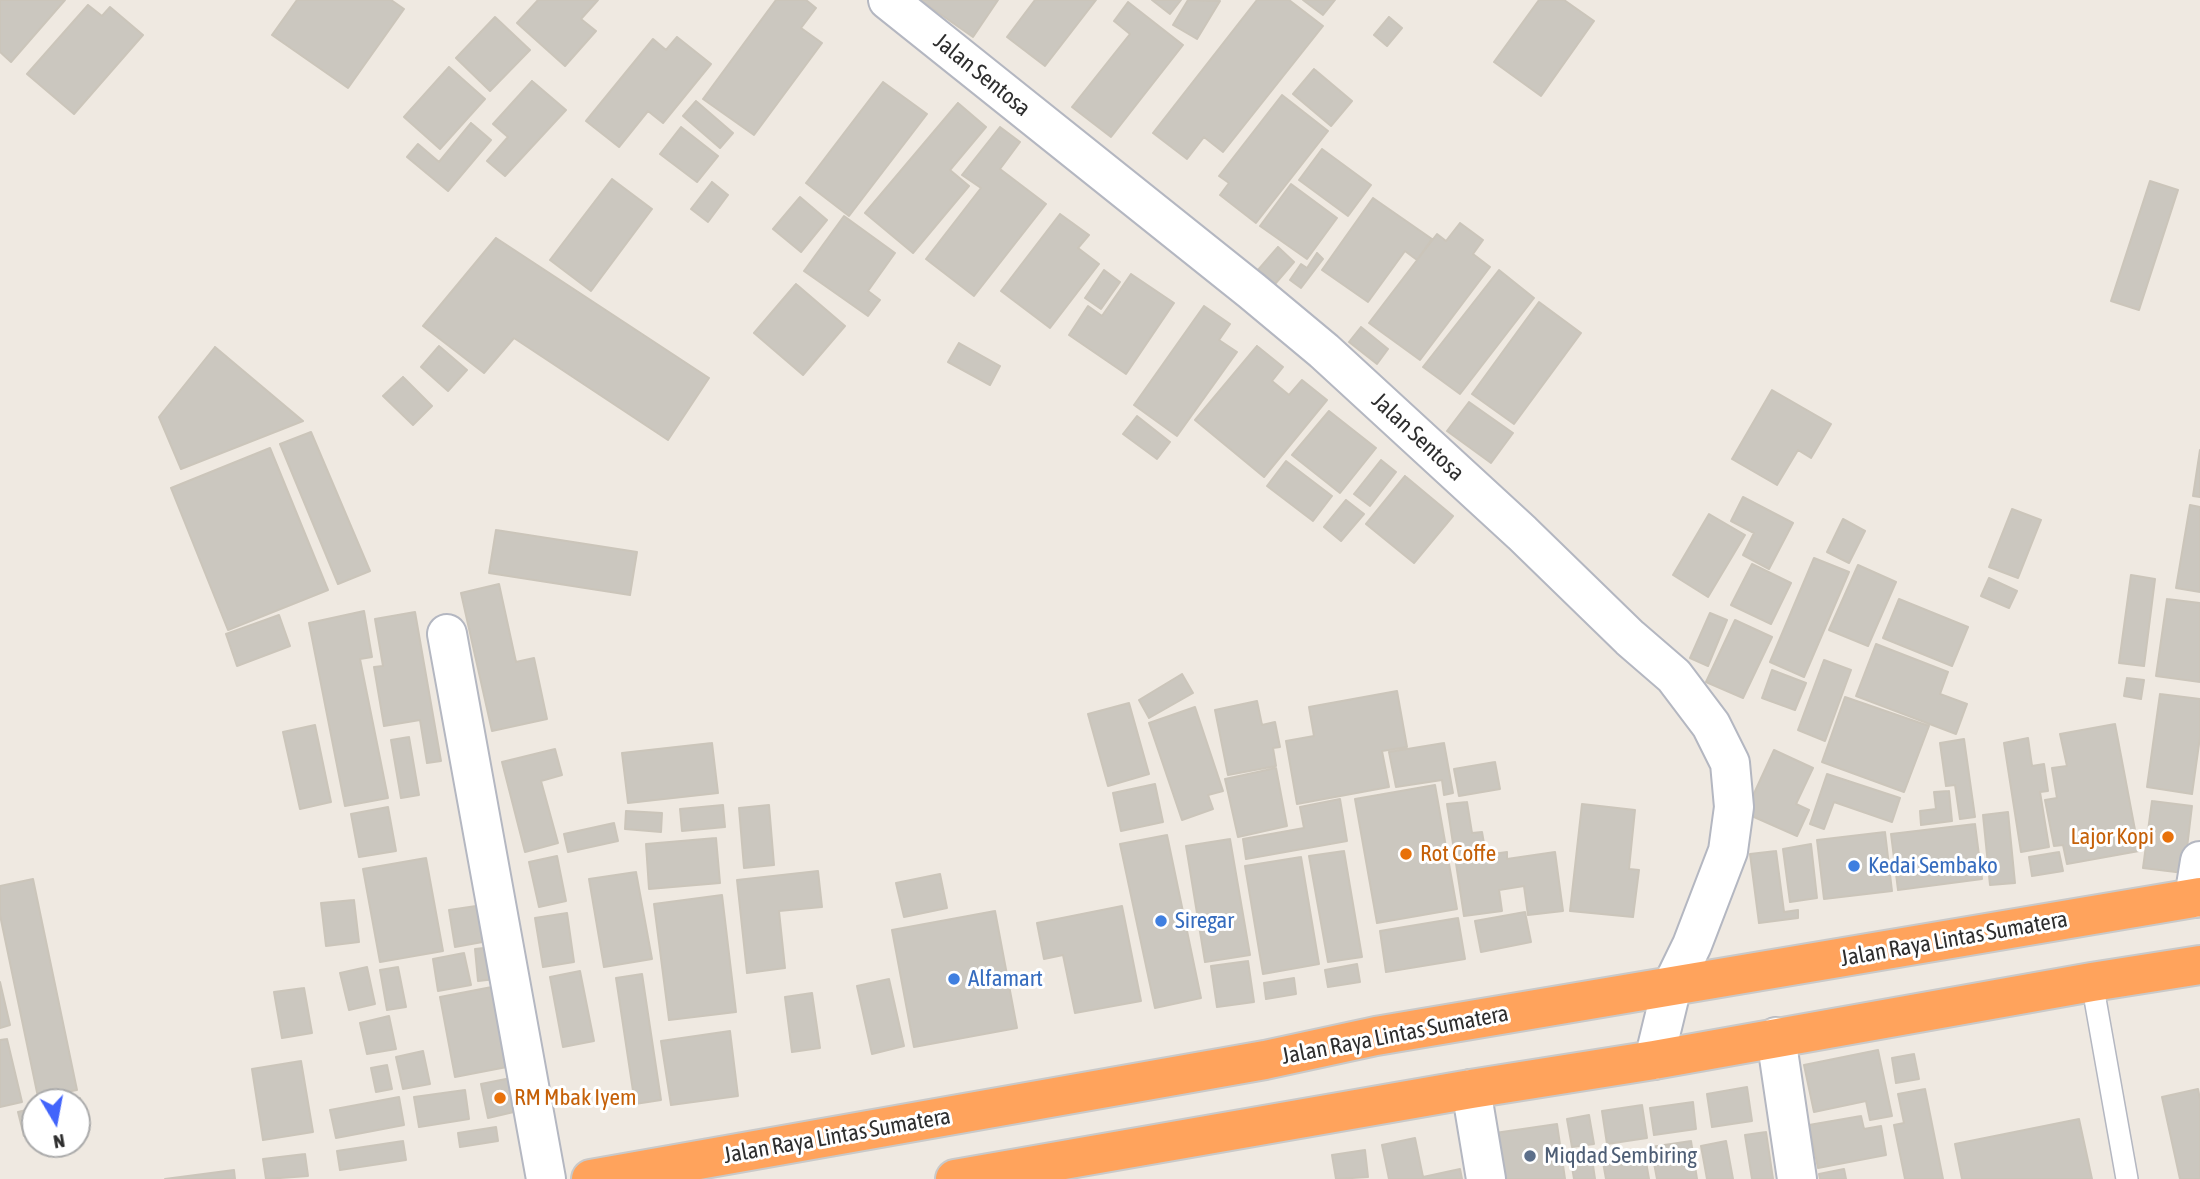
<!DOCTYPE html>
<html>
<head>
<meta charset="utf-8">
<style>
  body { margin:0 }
  #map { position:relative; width:2200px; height:1179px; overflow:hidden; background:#efe9e1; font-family:"Asap Condensed",sans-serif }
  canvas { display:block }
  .north { position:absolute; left:21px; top:1088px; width:70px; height:70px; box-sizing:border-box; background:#fff; border:2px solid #ababab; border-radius:50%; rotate:170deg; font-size:19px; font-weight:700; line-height:28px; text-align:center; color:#2e2e2e }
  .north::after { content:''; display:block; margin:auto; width:24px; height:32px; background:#4264fb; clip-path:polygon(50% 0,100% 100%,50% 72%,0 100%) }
</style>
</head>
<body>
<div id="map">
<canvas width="2200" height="1179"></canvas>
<div class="north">N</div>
</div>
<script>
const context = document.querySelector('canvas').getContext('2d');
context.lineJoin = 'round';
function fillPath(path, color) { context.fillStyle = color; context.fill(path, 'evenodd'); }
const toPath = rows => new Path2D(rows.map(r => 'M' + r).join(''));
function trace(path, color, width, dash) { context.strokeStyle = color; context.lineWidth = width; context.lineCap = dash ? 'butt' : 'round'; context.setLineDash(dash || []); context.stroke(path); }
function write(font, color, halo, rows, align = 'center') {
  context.font = font + ' "Asap Condensed",sans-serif'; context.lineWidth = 6; context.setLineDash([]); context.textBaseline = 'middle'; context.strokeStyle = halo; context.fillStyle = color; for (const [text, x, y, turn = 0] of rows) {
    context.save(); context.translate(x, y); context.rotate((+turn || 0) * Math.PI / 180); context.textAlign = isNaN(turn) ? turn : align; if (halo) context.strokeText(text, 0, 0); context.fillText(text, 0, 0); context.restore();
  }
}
const building = toPath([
  [0,0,65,0,11,62,0,52,0,0],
  [297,0,391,0,404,9,348,88,272,35,297,0],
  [538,0,598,0,581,19,596,31,565,66,517,23,538,0],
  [776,0,806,0,816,8,801,28,822,43,754,135,703,99,776,0],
  [920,0,998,0,973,37,920,0],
  [1035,0,1096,0,1045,66,1007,37,1035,0],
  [1152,0,1181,0,1170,14,1152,0],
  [1188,0,1220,1,1197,39,1173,25,1188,0],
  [1257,0,1289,0,1323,26,1223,152,1204,137,1187,159,1153,133,1257,0],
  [1303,0,1335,0,1323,15,1303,0],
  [1539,0,1564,0,1594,21,1541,96,1494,62,1539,0],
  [1128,2,1183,45,1111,137,1072,107,1130,34,1114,21,1128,2],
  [88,5,102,16,110,7,143,35,74,114,27,74,88,5],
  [495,17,530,50,490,91,456,58,495,17],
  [1389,17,1402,28,1387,46,1374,35,1389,17],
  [677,37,711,64,663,123,648,111,619,147,586,121,653,39,666,50,677,37],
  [449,67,485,99,440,149,404,117,449,67],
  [1314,69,1352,101,1331,126,1293,94,1314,69],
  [532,81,566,110,505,176,487,161,508,137,493,124,532,81],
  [883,82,927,114,849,216,806,183,883,82],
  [1282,95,1328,131,1256,223,1220,195,1229,183,1219,176,1282,95],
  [696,101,733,133,720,148,683,116,696,101],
  [958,103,986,127,950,170,969,186,913,253,865,213,958,103],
  [471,123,491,140,448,191,407,157,418,144,439,162,471,123],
  [681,127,718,156,697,182,660,154,681,127],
  [1000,127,1020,142,1000,169,1046,204,974,296,926,259,981,188,962,175,1000,127],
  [1322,149,1371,185,1348,216,1299,180,1322,149],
  [612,179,652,209,591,291,550,260,612,179],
  [2150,181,2178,190,2139,310,2111,301,2150,181],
  [712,182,728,195,708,222,691,209,712,182],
  [1291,184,1337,218,1307,259,1260,226,1291,184],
  [800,197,827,220,801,252,773,229,800,197],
  [1373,198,1432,239,1417,260,1405,251,1368,302,1322,270,1373,198],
  [1060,214,1089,235,1078,248,1099,264,1050,328,1001,291,1060,214],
  [844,216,895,253,868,291,880,300,868,316,804,271,844,216],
  [1460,223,1483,240,1473,254,1490,267,1420,360,1369,323,1437,234,1446,241,1460,223],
  [496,238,709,378,668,440,514,338,484,373,423,326,496,238],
  [1278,247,1294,262,1275,284,1258,270,1278,247],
  [1317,253,1323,259,1301,288,1290,280,1301,264,1307,268,1317,253],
  [1104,270,1120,282,1101,309,1085,298,1104,270],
  [1499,270,1534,298,1460,394,1423,367,1499,270],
  [1131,274,1174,303,1126,374,1069,335,1088,306,1102,316,1131,274],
  [796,284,845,326,803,375,754,333,796,284],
  [1539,302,1581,333,1514,424,1472,394,1539,302],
  [1204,306,1230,324,1219,340,1237,352,1177,436,1134,405,1204,306],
  [1361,327,1388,349,1377,364,1349,342,1361,327],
  [959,343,1000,366,990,385,948,362,959,343],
  [439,346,467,370,448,391,421,367,439,346],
  [1257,346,1283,367,1272,381,1289,395,1302,380,1327,400,1264,477,1195,420,1257,346],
  [215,347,303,421,181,469,159,417,215,347],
  [403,377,432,406,413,425,383,396,403,377],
  [1772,390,1831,424,1811,458,1798,450,1777,485,1732,459,1772,390],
  [1469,402,1513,433,1491,463,1447,431,1469,402],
  [1329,411,1376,448,1340,493,1292,455,1329,411],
  [1137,416,1170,442,1157,459,1123,434,1137,416],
  [311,432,370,571,338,584,280,444,311,432],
  [270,448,328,590,228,630,171,488,270,448],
  [2200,450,2200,497,2193,496,2200,450],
  [1381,460,1396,472,1370,506,1354,494,1381,460],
  [1286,461,1332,496,1313,521,1267,486,1286,461],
  [1405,476,1453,516,1414,563,1366,524,1405,476],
  [1743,497,1793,523,1769,569,1743,555,1754,533,1731,521,1743,497],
  [1346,500,1364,514,1341,541,1324,527,1346,500],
  [2190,505,2200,507,2200,592,2176,588,2190,505],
  [2012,509,2041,520,2018,578,1989,567,2012,509],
  [1709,514,1745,535,1708,597,1673,575,1709,514],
  [1843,519,1865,531,1849,563,1827,552,1843,519],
  [496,530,637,552,630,595,489,573,496,530],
  [1814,558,1849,572,1804,677,1770,662,1814,558],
  [1752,564,1791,583,1771,624,1731,605,1752,564],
  [1858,565,1896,582,1868,646,1829,630,1858,565],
  [2131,575,2155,579,2144,666,2119,663,2131,575],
  [1989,578,2017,591,2009,608,1981,596,1989,578],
  [499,584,516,662,534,658,547,719,492,731,461,593,499,584],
  [1899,599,1968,627,1952,666,1883,638,1899,599],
  [2167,599,2200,603,2200,682,2156,676,2167,599],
  [364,611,372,657,360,659,388,798,345,806,309,623,364,611],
  [415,612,441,761,427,763,420,720,384,726,374,667,383,666,375,619,415,612],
  [1710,613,1727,620,1708,666,1690,658,1710,613],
  [279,615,290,646,237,666,226,634,279,615],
  [1735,620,1772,637,1743,698,1706,682,1735,620],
  [1876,644,1948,672,1940,694,1967,704,1956,734,1856,696,1876,644],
  [1824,660,1851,670,1825,741,1798,730,1824,660],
  [1772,670,1806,683,1795,710,1762,698,1772,670],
  [1182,674,1193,693,1149,718,1139,700,1182,674],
  [2127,678,2144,680,2141,699,2124,696,2127,678],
  [1397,691,1407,747,1382,751,1389,787,1297,804,1286,741,1314,736,1309,707,1397,691],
  [2160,694,2200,699,2200,737,2192,794,2147,787,2160,694],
  [1845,697,1929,726,1904,792,1822,762,1845,697],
  [1257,701,1262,725,1275,722,1280,747,1273,748,1276,766,1228,775,1215,710,1257,701],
  [1129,703,1149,774,1108,786,1088,714,1129,703],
  [1195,707,1223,791,1208,795,1213,809,1182,820,1149,723,1195,707],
  [2115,724,2139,851,2067,864,2063,845,2054,846,2045,800,2057,798,2052,768,2067,766,2060,734,2115,724],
  [315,725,331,802,300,809,283,732,315,725],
  [409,737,419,795,401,798,391,740,409,737],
  [2028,738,2032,766,2044,764,2048,791,2040,792,2049,847,2021,852,2004,743,2028,738],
  [1964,739,1975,817,1960,819,1955,785,1946,786,1940,743,1964,739],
  [712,743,718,793,628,803,622,753,712,743],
  [1444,743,1453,793,1444,795,1442,780,1396,787,1389,752,1444,743],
  [555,749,562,775,541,781,558,843,525,852,502,762,555,749],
  [1774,750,1813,768,1796,804,1809,810,1797,836,1745,813,1774,750],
  [1495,762,1500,789,1459,796,1454,769,1495,762],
  [1276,768,1287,826,1238,837,1225,779,1276,768],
  [1827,774,1900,798,1892,822,1834,802,1824,829,1810,824,1827,774],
  [1155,784,1163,822,1121,831,1113,793,1155,784],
  [1435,785,1457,909,1377,923,1355,799,1435,785],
  [1949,791,1952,821,1921,825,1920,811,1936,809,1934,792,1949,791],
  [1340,799,1347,841,1246,859,1243,839,1304,828,1300,807,1340,799],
  [2152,801,2192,806,2184,873,2143,868,2152,801],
  [1467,802,1472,833,1482,832,1486,855,1507,852,1507,859,1555,852,1563,911,1528,915,1524,886,1499,890,1502,911,1464,916,1447,804,1467,802],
  [1582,804,1635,810,1629,869,1639,870,1633,917,1570,911,1582,804],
  [723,805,725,827,682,831,680,809,723,805],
  [769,805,774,865,744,868,739,808,769,805],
  [388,807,396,851,359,857,351,814,388,807],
  [626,811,662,813,661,832,625,829,626,811],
  [2008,812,2015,883,1990,885,1983,815,2008,812],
  [614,823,618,841,568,852,564,834,614,823],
  [1975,824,1982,879,1898,890,1891,834,1975,824],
  [1885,832,1892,891,1824,899,1817,840,1885,832],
  [1167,835,1201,998,1155,1008,1120,844,1167,835],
  [716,838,720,883,649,889,646,844,716,838],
  [1230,839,1250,955,1205,962,1186,846,1230,839],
  [1811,844,1817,898,1790,902,1783,849,1811,844],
  [1344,851,1362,957,1328,962,1309,856,1344,851],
  [1776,851,1784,912,1798,910,1798,918,1759,923,1750,854,1776,851],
  [2059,852,2063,871,2032,876,2029,857,2059,852],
  [557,856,566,901,539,907,529,862,557,856],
  [1301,857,1319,964,1263,974,1245,866,1301,857],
  [426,858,443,951,380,962,363,869,426,858],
  [818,871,822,907,779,911,785,968,747,973,737,880,818,871],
  [636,872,652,959,604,967,589,879,636,872],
  [940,874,947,908,904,917,896,883,940,874],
  [33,879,77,1090,38,1097,0,915,0,886,33,879],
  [722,895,736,1012,669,1020,654,904,722,895],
  [354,900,359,942,326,946,321,903,354,900],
  [483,905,488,941,455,947,449,910,483,905],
  [1122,906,1141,1001,1075,1013,1063,955,1044,959,1037,923,1122,906],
  [995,911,1017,1028,914,1047,892,930,995,911],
  [1525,912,1531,942,1481,952,1475,921,1525,912],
  [567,913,574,962,543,967,535,918,567,913],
  [1458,918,1465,959,1386,972,1380,931,1458,918],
  [493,947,496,979,478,981,475,949,493,947],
  [464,953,471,985,438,991,433,959,464,953],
  [1248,961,1254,1002,1217,1007,1211,966,1248,961],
  [1357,964,1360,982,1328,987,1325,970,1357,964],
  [367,967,375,1004,349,1010,340,973,367,967],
  [398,967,406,1007,387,1010,380,970,398,967],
  [580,971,594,1041,563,1047,550,977,580,971],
  [642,974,661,1100,635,1104,616,978,642,974],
  [1294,978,1296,994,1266,999,1264,983,1294,978],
  [889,979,904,1046,872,1054,857,986,889,979],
  [0,982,10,1025,0,1028,0,982],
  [497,986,512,1066,455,1077,440,997,497,986],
  [304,988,312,1033,282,1038,274,992,304,988],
  [812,993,820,1048,792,1052,785,997,812,993],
  [389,1016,396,1049,367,1054,360,1023,389,1016],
  [730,1031,738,1096,671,1105,661,1041,730,1031],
  [7,1039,22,1102,0,1107,0,1040,7,1039],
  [1878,1050,1892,1116,1870,1120,1866,1101,1814,1112,1804,1065,1878,1050],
  [423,1051,430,1084,403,1089,396,1057,423,1051],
  [1914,1054,1919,1079,1896,1083,1892,1058,1914,1054],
  [301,1061,313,1132,263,1140,252,1069,301,1061],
  [387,1065,392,1089,376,1092,371,1068,387,1065],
  [511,1078,518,1111,488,1118,481,1084,511,1078],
  [1747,1087,1752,1121,1712,1127,1707,1094,1747,1087],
  [1925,1089,1943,1179,1905,1179,1894,1125,1904,1123,1898,1094,1925,1089],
  [2198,1089,2200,1099,2200,1179,2180,1179,2162,1097,2198,1089],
  [465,1090,469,1119,419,1127,414,1097,465,1090],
  [399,1097,404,1125,336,1138,330,1110,399,1097],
  [80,1098,85,1123,77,1124,77,1102,63,1102,80,1098],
  [1693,1102,1696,1129,1654,1135,1650,1108,1693,1102],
  [1642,1105,1647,1138,1607,1144,1602,1111,1642,1105],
  [35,1108,35,1134,24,1136,18,1112,35,1108],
  [1589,1115,1594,1144,1572,1147,1567,1119,1589,1115],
  [1861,1116,1864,1129,1881,1126,1886,1155,1818,1168,1809,1125,1861,1116],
  [2079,1119,2092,1179,1962,1179,1955,1144,2079,1119],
  [1557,1124,1565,1179,1501,1179,1495,1133,1557,1124],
  [496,1127,498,1141,460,1147,458,1133,496,1127],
  [1766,1132,1773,1179,1752,1179,1745,1135,1766,1132],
  [1415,1138,1423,1177,1460,1169,1462,1179,1389,1179,1382,1145,1415,1138],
  [403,1141,406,1160,340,1170,337,1151,403,1141],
  [1691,1141,1697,1179,1657,1179,1651,1147,1691,1141],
  [1726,1141,1733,1179,1707,1179,1701,1146,1726,1141],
  [1365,1150,1368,1177,1336,1179,1332,1155,1365,1150],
  [1591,1152,1595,1179,1574,1179,1570,1155,1591,1152],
  [305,1154,308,1176,266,1179,263,1159,305,1154],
  [1645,1156,1649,1179,1606,1179,1603,1162,1645,1156],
  [1844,1169,1846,1179,1820,1179,1819,1174,1844,1169],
  [234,1170,235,1179,165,1179,234,1170]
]);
fillPath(building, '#cbc7bf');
trace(building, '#cbc5ba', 2);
const lane = toPath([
  [2092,982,2127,1179]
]);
const street = toPath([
  [888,0,1252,291,1324,351,1522,533,1630,638,1674,676,1711,725,1730,763,1734,807,1728,851,1692,945,1672,986,1654,1060],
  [447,634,546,1179],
  [2194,898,2200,861],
  [1776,1037,1797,1179],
  [1471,1089,1486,1179]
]);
const highway = toPath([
  [591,1179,1265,1060,1376,1036,2200,897],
  [955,1179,1471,1089,1654,1060,2092,982,2200,965]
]);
trace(lane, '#b4b7c1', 24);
trace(street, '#b4b7c1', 42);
trace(highway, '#c9c9c9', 42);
trace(lane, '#fff', 21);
trace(street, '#fff', 38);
trace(highway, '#ffa35c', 38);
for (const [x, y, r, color] of [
  [2168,837,7,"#e8710a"],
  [1406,854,7,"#e8710a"],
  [1854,866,7,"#3f7fe0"],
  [1161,921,7,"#3f7fe0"],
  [954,979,7,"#3f7fe0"],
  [500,1098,7,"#e8710a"],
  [1530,1156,7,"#5c6f8a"]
]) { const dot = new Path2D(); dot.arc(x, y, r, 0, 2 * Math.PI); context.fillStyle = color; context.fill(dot); trace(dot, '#fff', 2.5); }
write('23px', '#2e2e2e', '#fff', [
  ["Jalan Sentosa",982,75,39],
  ["Jalan Sentosa",1418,437,43],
  ["Jalan Raya Lintas Sumatera",1954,939,-10],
  ["Jalan Raya Lintas Sumatera",1395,1035,-11],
  ["Jalan Raya Lintas Sumatera",837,1136,-10]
]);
write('23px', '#c56008', '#fff', [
  ["Lajor Kopi",2154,837,"right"],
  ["Rot Coffe",1420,854],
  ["RM Mbak Iyem",514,1098]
], 'left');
write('23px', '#366cbe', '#fff', [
  ["Kedai Sembako",1868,866],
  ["Siregar",1175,921],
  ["Alfamart",968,979]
], 'left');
write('23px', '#4e5e75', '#fff', [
  ["Miqdad Sembiring",1544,1156]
], 'left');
</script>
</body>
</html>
